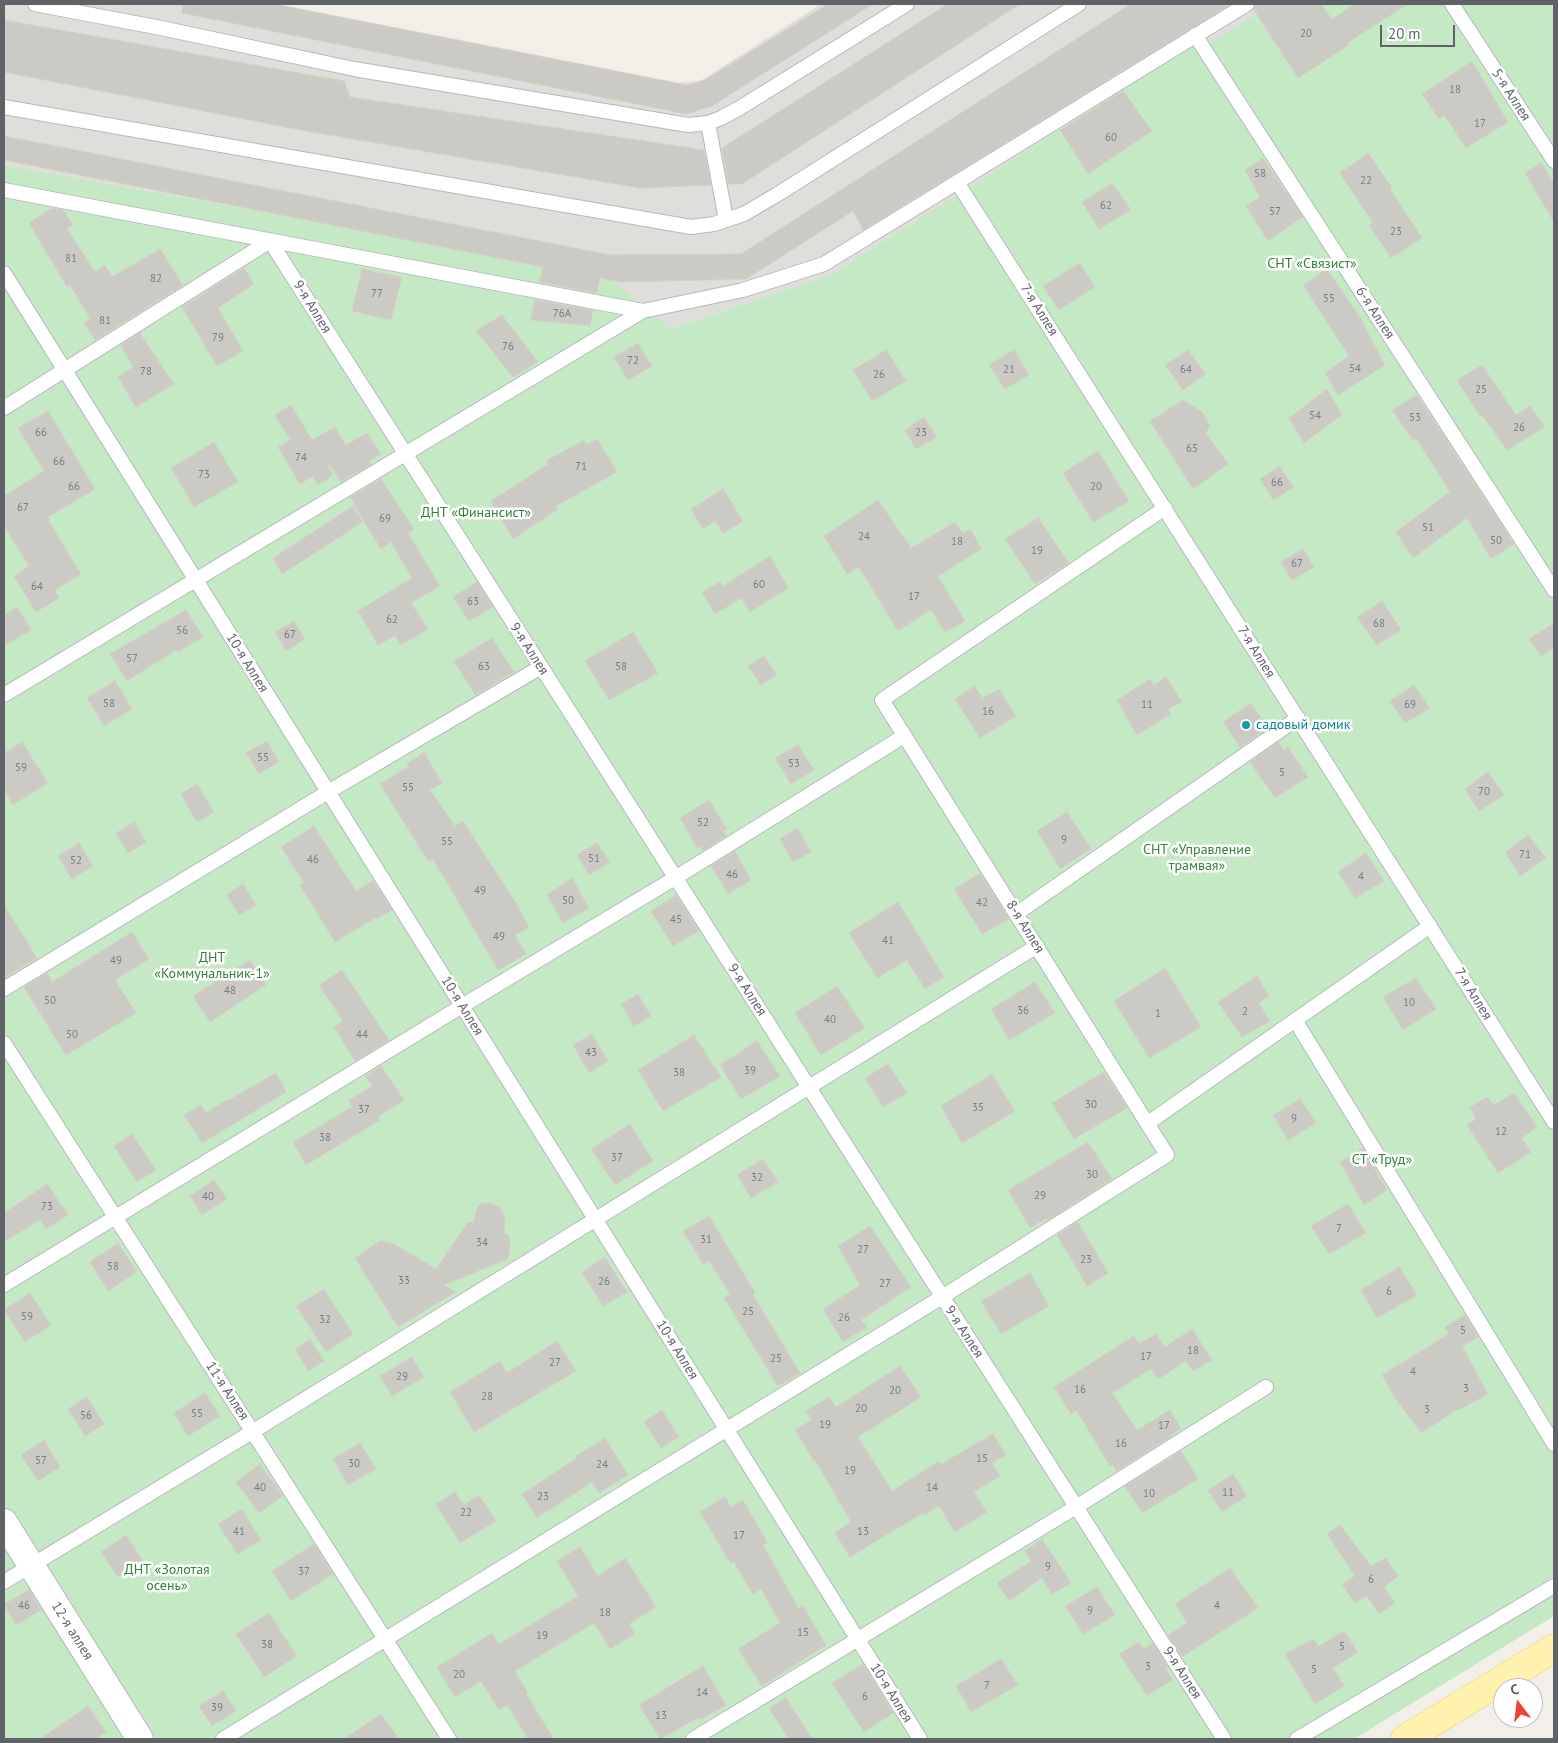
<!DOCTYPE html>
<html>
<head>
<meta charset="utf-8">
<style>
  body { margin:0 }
  #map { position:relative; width:1558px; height:1743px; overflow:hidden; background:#f1efe8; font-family:"PT Sans",sans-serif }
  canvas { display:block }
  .frame { position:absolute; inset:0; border:5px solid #5f6368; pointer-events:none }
  .north { position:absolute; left:1493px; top:1678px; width:50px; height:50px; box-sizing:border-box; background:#fff; border:1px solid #bfc1c3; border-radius:50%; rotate:345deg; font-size:14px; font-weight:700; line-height:20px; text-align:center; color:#5f6368 }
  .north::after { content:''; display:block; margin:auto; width:18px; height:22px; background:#ea4335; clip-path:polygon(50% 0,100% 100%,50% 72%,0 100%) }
  .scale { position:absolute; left:1380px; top:25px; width:75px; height:22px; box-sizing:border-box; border:2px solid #5f6368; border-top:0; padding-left:6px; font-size:15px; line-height:18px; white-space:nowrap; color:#5f6368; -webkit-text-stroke:4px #fff; paint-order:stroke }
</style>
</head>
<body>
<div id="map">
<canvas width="1558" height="1743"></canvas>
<div class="frame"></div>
<div class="north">С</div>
<div class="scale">20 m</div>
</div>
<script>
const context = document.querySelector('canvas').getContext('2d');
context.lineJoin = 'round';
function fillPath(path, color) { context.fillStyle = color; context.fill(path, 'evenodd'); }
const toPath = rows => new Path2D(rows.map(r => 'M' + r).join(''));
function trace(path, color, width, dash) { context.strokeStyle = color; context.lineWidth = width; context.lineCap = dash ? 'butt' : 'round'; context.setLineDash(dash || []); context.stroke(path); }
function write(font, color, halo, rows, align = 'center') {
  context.font = font + ' "PT Sans",sans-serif'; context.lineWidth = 5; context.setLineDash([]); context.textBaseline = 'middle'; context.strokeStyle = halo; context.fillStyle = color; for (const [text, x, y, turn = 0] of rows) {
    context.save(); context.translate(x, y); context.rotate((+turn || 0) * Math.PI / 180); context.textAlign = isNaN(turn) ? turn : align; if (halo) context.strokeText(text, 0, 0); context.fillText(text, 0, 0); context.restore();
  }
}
fillPath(toPath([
  [4,4,268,4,674,83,700,81,821,4,1274,4,1209,45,1204,37,831,275,671,329,605,274,4,165]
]), '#e0deda');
fillPath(toPath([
  [1274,4,1554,4,1554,1616,1354,1739,4,1739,4,165,605,274,671,329,831,275,1204,37,1209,44]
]), '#c5e8c5');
const building = toPath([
  [183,4,274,4,687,85,705,80,828,4,873,4,712,106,686,114,182,13,183,4],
  [948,4,1020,4,742,184,728,184,722,148,948,4],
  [1131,4,1231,4,863,230,853,211,746,279,620,282,600,278,597,293,539,282,543,267,4,160,4,136,610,255,741,254,1131,4],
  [1256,4,1321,4,1332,19,1355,4,1408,4,1347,43,1349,45,1298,78,1254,10,1256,4],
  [4,20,344,81,350,97,704,150,711,185,640,188,306,131,4,72,4,20],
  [1472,61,1508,122,1466,148,1444,115,1439,119,1422,94,1472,61],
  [1123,91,1152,131,1088,174,1060,130,1123,91],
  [1368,153,1392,188,1390,189,1422,238,1391,258,1369,225,1373,223,1340,173,1368,153],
  [1263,158,1303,217,1268,241,1246,206,1260,197,1245,170,1263,158],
  [1541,163,1554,182,1554,222,1525,173,1541,163],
  [1112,183,1131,210,1099,229,1082,202,1112,183],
  [52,208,63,210,73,225,67,229,95,272,105,265,112,277,160,249,183,285,95,340,84,323,90,318,70,285,67,287,29,223,52,208],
  [1080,263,1095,287,1059,310,1043,286,1080,263],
  [244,268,254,284,218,308,243,351,217,366,182,307,244,268],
  [362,269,402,277,391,320,352,311,362,269],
  [1327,269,1361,319,1385,365,1338,395,1325,373,1349,356,1303,285,1327,269],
  [535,300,593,310,590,326,530,320,535,300],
  [502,315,538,362,513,377,476,331,502,315],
  [140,333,174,384,136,407,118,377,133,367,121,345,140,333],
  [638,343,652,366,628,380,614,357,638,343],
  [886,350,906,381,872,401,853,370,886,350],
  [1014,350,1029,375,1005,389,989,365,1014,350],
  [1188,350,1206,374,1183,390,1165,365,1188,350],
  [1482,365,1516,415,1530,406,1545,427,1507,450,1482,415,1480,416,1457,380,1482,365],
  [1327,389,1342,415,1304,443,1289,418,1327,389],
  [1417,395,1514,544,1491,559,1467,518,1413,558,1396,532,1450,492,1416,438,1413,440,1392,410,1417,395],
  [1183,400,1201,411,1210,425,1206,433,1228,464,1193,489,1150,421,1183,400],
  [291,405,312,440,335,427,346,445,367,433,381,454,369,461,371,464,341,482,330,465,328,466,333,475,318,485,313,476,300,484,278,447,290,440,275,415,291,405],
  [48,411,95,489,48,517,50,519,48,520,81,574,55,590,59,598,36,612,14,576,29,566,4,526,4,496,44,471,18,428,48,411],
  [924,417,937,437,916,449,905,430,924,417],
  [597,439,617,472,556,506,558,509,513,539,491,501,548,464,546,461,584,440,587,445,597,439],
  [214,442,238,482,194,507,171,468,214,442],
  [1098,451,1129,501,1093,522,1063,473,1098,451],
  [1279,466,1294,487,1273,500,1260,479,1279,466],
  [381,479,414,529,408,533,440,586,411,603,428,629,401,645,395,636,378,645,358,611,412,578,391,542,381,549,354,505,355,505,350,497,381,479],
  [723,489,743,521,723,533,715,521,703,529,691,509,723,489],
  [878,500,911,548,955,522,963,533,971,529,981,549,938,576,965,621,945,632,931,610,898,631,859,567,847,574,824,536,878,500],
  [353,506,363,522,282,574,273,558,353,506],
  [1038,518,1069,563,1035,584,1005,539,1038,518],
  [1303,549,1314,567,1292,580,1281,562,1303,549],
  [770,556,788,588,750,612,742,598,715,614,702,592,720,582,723,586,770,556],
  [477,582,493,607,469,621,453,597,477,582],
  [1382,601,1401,630,1377,645,1357,617,1382,601],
  [17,607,31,630,4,646,4,615,17,607],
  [186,610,203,637,178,652,176,650,127,681,110,654,186,610],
  [294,621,305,639,286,651,275,632,294,621],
  [1554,623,1554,648,1541,656,1529,639,1554,623],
  [633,632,658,673,609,700,585,661,633,632],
  [492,638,514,672,475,695,454,661,492,638],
  [764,656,777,675,761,685,748,666,764,656],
  [1166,677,1182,702,1168,709,1171,714,1137,735,1117,700,1150,679,1154,685,1166,677],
  [115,681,132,709,104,726,87,698,115,681],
  [1414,685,1430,708,1405,723,1390,701,1414,685],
  [974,686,983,698,999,689,1016,716,980,738,955,699,974,686],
  [1251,703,1268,728,1240,747,1223,722,1251,703],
  [267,741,279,762,259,774,246,753,267,741],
  [22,742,48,783,13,805,4,790,4,753,22,742],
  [1278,742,1284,750,1288,747,1308,777,1275,798,1250,762,1278,742],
  [798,745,814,770,791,784,775,758,798,745],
  [424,752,442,783,430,790,455,826,463,821,517,905,529,927,515,935,526,954,498,970,433,859,428,861,380,784,408,767,407,764,424,752],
  [1488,772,1504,795,1479,811,1465,789,1488,772],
  [197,784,214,812,197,822,181,794,197,784],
  [709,800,727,829,723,831,726,836,703,851,700,846,697,848,680,818,709,800],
  [1067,812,1091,849,1060,869,1037,831,1067,812],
  [134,822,146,842,128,853,116,833,134,822],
  [314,826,356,891,373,881,392,910,376,919,375,918,335,942,300,885,304,883,281,847,314,826],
  [797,828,811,852,793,862,780,839,797,828],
  [1528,835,1546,858,1520,876,1505,852,1528,835],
  [79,843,93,866,72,879,58,856,79,843],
  [597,843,610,862,589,875,577,855,597,843],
  [735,851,751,880,728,894,711,866,735,851],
  [1366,853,1384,881,1355,898,1338,872,1366,853],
  [980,873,1009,919,982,934,954,889,980,873],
  [572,878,589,908,563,923,547,895,572,878],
  [243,884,256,905,239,915,227,895,243,884],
  [676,895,699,931,673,946,651,911,676,895],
  [898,902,944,977,925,989,907,960,877,978,849,933,898,902],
  [4,905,37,958,4,978,4,905],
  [132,932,149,959,115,980,136,1013,66,1055,24,987,47,973,52,982,132,932],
  [250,960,266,985,210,1022,193,996,250,960],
  [1165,968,1201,1027,1149,1058,1114,1001,1165,968],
  [342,970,389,1040,355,1061,334,1027,343,1021,319,985,342,970],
  [1257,976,1269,996,1259,1003,1270,1021,1242,1037,1218,1002,1257,976],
  [1416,978,1436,1009,1403,1030,1383,997,1416,978],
  [1035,982,1055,1013,1009,1040,991,1009,1035,982],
  [837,986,865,1028,821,1055,795,1013,837,986],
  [638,994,651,1016,634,1026,621,1004,638,994],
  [592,1034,608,1061,589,1073,573,1045,592,1034],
  [694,1035,721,1077,663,1111,638,1070,694,1035],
  [757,1041,780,1076,741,1099,720,1065,757,1041],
  [888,1064,907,1093,883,1107,865,1078,888,1064],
  [381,1066,404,1100,378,1117,380,1120,306,1165,293,1142,352,1107,349,1100,372,1086,365,1076,381,1066],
  [1104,1072,1127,1108,1074,1139,1052,1103,1104,1072],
  [276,1073,286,1092,202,1143,184,1115,201,1105,206,1113,226,1100,227,1101,276,1073],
  [992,1074,1015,1111,962,1143,941,1106,992,1074],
  [1514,1093,1537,1127,1522,1138,1531,1152,1498,1173,1467,1125,1476,1119,1470,1107,1487,1097,1494,1105,1514,1093],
  [1300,1099,1316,1123,1288,1140,1273,1115,1300,1099],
  [630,1124,653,1161,615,1185,591,1149,630,1124],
  [132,1134,156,1170,137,1182,114,1146,132,1134],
  [1088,1142,1112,1179,1048,1220,1047,1218,1030,1228,1008,1190,1088,1142],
  [1363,1148,1387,1190,1364,1205,1340,1162,1363,1148],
  [763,1159,778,1182,751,1198,737,1175,763,1159],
  [214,1180,227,1199,202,1215,190,1196,214,1180],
  [47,1184,68,1215,46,1229,40,1220,4,1242,4,1213,47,1184],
  [482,1203,491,1203,500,1208,505,1217,504,1233,510,1237,510,1248,508,1259,444,1285,456,1292,398,1327,355,1258,380,1241,394,1244,436,1269,468,1222,473,1223,477,1208,482,1203],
  [1348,1204,1366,1233,1329,1254,1311,1226,1348,1204],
  [709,1216,755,1293,753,1295,800,1373,778,1386,724,1298,730,1294,709,1261,703,1264,683,1231,709,1216],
  [1078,1222,1108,1273,1087,1286,1057,1235,1078,1222],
  [870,1226,911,1287,861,1320,867,1327,843,1342,823,1309,860,1285,838,1246,870,1226],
  [118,1243,137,1272,108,1291,90,1262,118,1243],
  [605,1257,627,1292,603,1306,582,1272,605,1257],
  [1399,1267,1417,1295,1377,1318,1361,1290,1399,1267],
  [1030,1273,1049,1306,1001,1334,981,1301,1030,1273],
  [324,1289,353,1334,326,1352,296,1306,324,1289],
  [30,1293,51,1325,25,1342,4,1310,30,1293],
  [1465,1315,1478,1337,1462,1346,1488,1394,1459,1410,1458,1409,1421,1433,1395,1398,1382,1375,1449,1334,1445,1327,1465,1315],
  [1192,1329,1212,1360,1193,1371,1186,1361,1158,1379,1151,1369,1112,1393,1137,1430,1170,1410,1181,1429,1172,1435,1172,1436,1116,1471,1113,1465,1110,1466,1077,1411,1071,1414,1054,1387,1134,1336,1139,1344,1156,1334,1165,1347,1192,1329],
  [310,1339,324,1361,308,1371,295,1349,310,1339],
  [557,1341,576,1371,474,1432,450,1392,500,1361,507,1373,557,1341],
  [412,1357,424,1377,392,1396,380,1376,412,1357],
  [900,1366,921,1397,858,1437,892,1491,939,1461,941,1464,993,1434,1006,1455,992,1463,1000,1476,974,1492,987,1512,955,1532,939,1506,924,1515,923,1513,850,1557,835,1533,851,1522,815,1460,814,1461,795,1430,811,1420,806,1411,829,1397,836,1407,900,1366],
  [205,1393,220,1416,188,1436,174,1413,205,1393],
  [87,1397,104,1424,85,1436,68,1409,87,1397],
  [662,1410,679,1437,661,1448,644,1422,662,1410],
  [605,1438,628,1475,599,1493,592,1482,537,1518,522,1494,577,1458,576,1456,605,1438],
  [44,1440,60,1467,38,1481,21,1455,44,1440],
  [360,1443,376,1469,348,1485,333,1459,360,1443],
  [1181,1451,1198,1479,1142,1513,1125,1486,1181,1451],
  [260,1464,283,1496,259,1513,236,1482,260,1464],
  [1233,1474,1247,1496,1222,1512,1208,1490,1233,1474],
  [455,1492,464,1505,479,1495,496,1521,460,1543,436,1504,455,1492],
  [725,1497,731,1507,743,1500,767,1542,763,1545,799,1609,803,1606,826,1645,762,1686,738,1649,780,1623,761,1589,753,1594,734,1562,731,1564,700,1512,725,1497],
  [242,1509,261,1540,237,1554,218,1524,242,1509],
  [1340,1525,1371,1566,1386,1558,1398,1576,1384,1587,1395,1603,1379,1614,1367,1596,1355,1603,1342,1584,1355,1576,1327,1534,1340,1525],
  [126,1535,143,1561,118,1577,101,1552,126,1535],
  [1042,1539,1071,1583,1052,1594,1042,1578,1009,1601,997,1583,1031,1561,1025,1551,1042,1539],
  [314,1544,333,1574,291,1601,272,1571,314,1544],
  [580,1547,598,1576,625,1558,656,1607,629,1624,635,1634,610,1649,594,1623,515,1671,528,1693,526,1694,554,1739,528,1739,507,1705,499,1710,481,1681,455,1697,438,1670,439,1669,437,1667,492,1633,499,1644,578,1596,557,1561,580,1547],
  [1230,1568,1258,1608,1182,1657,1168,1635,1187,1623,1175,1604,1230,1568],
  [1097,1587,1115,1615,1083,1634,1065,1606,1097,1587],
  [29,1590,41,1610,16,1625,4,1604,29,1590],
  [269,1613,297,1656,264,1677,236,1634,269,1613],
  [1344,1631,1358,1652,1333,1668,1344,1686,1315,1704,1285,1654,1313,1639,1319,1646,1344,1631],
  [1139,1642,1144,1649,1153,1643,1168,1667,1166,1669,1173,1680,1147,1695,1119,1654,1139,1642],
  [1001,1659,1018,1685,971,1712,956,1686,1001,1659],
  [863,1664,893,1713,864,1732,832,1683,863,1664],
  [703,1666,726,1705,700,1720,699,1717,660,1739,639,1705,703,1666],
  [223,1691,236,1711,212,1726,199,1706,223,1691],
  [786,1698,812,1739,789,1739,769,1708,786,1698],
  [88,1706,106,1732,96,1739,40,1739,88,1706],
  [381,1714,399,1739,344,1739,381,1714]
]);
fillPath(building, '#cccac5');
trace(building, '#d6d1c6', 1);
const service = toPath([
  [35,4,161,28,354,69,688,125,708,123,721,118,738,109,907,4],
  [1452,4,1554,161],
  [1195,35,1554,590],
  [4,107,691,227,714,224,744,214,778,194,1079,4],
  [708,123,726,220],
  [957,182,1554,1122],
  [4,190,643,311],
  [4,273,920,1739],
  [4,408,270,241,1224,1739],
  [4,695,643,311,743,290,824,264,1247,4],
  [1016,914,1298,718],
  [4,989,328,792,541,667],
  [1295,1020,1554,1444],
  [4,1043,449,1739],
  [1148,1123,1430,926],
  [4,1285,462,1006,675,878,904,736],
  [4,1582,252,1432,1037,946],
  [223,1739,942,1297,1167,1155,882,700,1165,508],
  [693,1739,1076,1507,1266,1387],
  [1297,1739,1554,1586]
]);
const minor = toPath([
  [4,1522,140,1739]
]);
const primary = toPath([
  [1405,1739,1554,1648]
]);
trace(service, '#b5b8bc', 16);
trace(minor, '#b5b8bc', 28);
trace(primary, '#f2c960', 29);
trace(service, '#fff', 14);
trace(minor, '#fff', 26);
trace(primary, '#fff2af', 28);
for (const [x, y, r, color] of [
  [1246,725,5,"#0f9aa8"]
]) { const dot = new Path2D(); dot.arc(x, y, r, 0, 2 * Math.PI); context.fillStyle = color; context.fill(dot); trace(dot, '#fff', 2); }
write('11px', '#7a7d7f', null, [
  ["20",1306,34],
  ["18",1455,90],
  ["17",1480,124],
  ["60",1111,138],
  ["58",1260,174],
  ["22",1366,181],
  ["62",1106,206],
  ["57",1275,212],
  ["23",1396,232],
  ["81",71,259],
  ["82",156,279],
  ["77",377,294],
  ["55",1329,299],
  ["76А",562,314],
  ["81",105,321],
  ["79",218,338],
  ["76",508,347],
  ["72",633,361],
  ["54",1355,369],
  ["21",1009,370],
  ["64",1186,370],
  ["78",146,372],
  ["26",879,375],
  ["25",1481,390],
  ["54",1315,416],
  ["53",1415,418],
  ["26",1519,428],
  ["66",41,433],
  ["23",921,433],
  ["65",1192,449],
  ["74",301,458],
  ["66",59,462],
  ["71",581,467],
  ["73",204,475],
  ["66",1277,483],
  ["66",74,487],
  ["20",1096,487],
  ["67",23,508],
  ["69",385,519],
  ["51",1428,528],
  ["24",864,537],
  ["50",1496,541],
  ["18",957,542],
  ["19",1037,551],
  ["67",1297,564],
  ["60",759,585],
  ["64",37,587],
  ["17",914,597],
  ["63",473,602],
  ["62",392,620],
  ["68",1379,624],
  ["56",182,631],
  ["67",290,635],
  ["57",132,659],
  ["63",484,667],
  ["58",621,667],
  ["58",109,704],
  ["11",1147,705],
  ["69",1410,705],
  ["16",988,712],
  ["55",263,758],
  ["53",794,764],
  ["59",21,768],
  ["5",1282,773],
  ["55",408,788],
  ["70",1484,792],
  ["52",703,823],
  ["9",1064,840],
  ["55",447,842],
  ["71",1525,855],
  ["51",594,859],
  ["46",313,860],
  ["52",76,861],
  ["46",732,875],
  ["4",1361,877],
  ["49",480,891],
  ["50",568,901],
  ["42",982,903],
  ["45",676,920],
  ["49",499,937],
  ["41",888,941],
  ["49",116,961],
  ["48",230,991],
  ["50",50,1001],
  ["10",1409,1003],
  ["36",1023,1011],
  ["2",1245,1012],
  ["1",1158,1014],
  ["40",830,1020],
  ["50",72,1035],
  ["44",362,1035],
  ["43",591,1053],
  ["39",750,1071],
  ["38",679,1073],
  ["30",1091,1105],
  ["35",978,1108],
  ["37",364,1110],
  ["9",1294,1119],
  ["12",1501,1132],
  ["38",325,1138],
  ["37",617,1158],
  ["30",1092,1175],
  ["32",757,1178],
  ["29",1040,1196],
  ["40",208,1197],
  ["73",47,1207],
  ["7",1339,1229],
  ["31",706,1240],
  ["34",482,1243],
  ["27",863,1250],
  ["23",1086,1260],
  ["58",113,1267],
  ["33",404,1281],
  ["26",604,1282],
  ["27",885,1284],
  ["6",1389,1292],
  ["25",748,1312],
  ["59",27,1317],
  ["26",844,1318],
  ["32",325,1320],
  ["5",1463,1331],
  ["18",1193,1351],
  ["17",1146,1357],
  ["25",776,1359],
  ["27",555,1363],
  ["4",1413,1372],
  ["29",402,1377],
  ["3",1466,1389],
  ["16",1080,1390],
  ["20",895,1391],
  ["28",487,1397],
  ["20",861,1409],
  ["3",1427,1410],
  ["55",197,1414],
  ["56",86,1416],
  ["19",825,1425],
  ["17",1164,1426],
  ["16",1121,1444],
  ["15",982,1459],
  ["57",41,1461],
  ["30",354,1464],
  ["24",602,1465],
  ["19",850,1471],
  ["40",260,1488],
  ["14",932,1488],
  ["11",1228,1493],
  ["10",1149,1494],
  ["23",543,1497],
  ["22",466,1513],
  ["41",239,1532],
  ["13",863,1532],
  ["17",739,1536],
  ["9",1048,1567],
  ["37",304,1572],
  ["6",1371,1580],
  ["46",24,1606],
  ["4",1217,1606],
  ["9",1090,1611],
  ["18",605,1613],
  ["15",803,1633],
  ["19",542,1636],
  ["38",267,1645],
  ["5",1342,1647],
  ["3",1148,1667],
  ["5",1314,1670],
  ["20",459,1675],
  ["7",987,1686],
  ["14",702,1693],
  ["6",865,1697],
  ["39",217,1708],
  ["13",661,1716]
]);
write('14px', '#5f6368', '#fff', [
  ["5-я Аллея",1511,95,57],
  ["9-я Аллея",312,307,58],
  ["7-я Аллея",1039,310,58],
  ["6-я Аллея",1375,313,57],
  ["9-я Аллея",529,649,57],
  ["7-я Аллея",1256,652,58],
  ["10-я Аллея",247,663,58],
  ["8-я Аллея",1025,927,58],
  ["9-я Аллея",747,990,57],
  ["7-я Аллея",1473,994,58],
  ["10-я Аллея",462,1006,58],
  ["9-я Аллея",964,1332,57],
  ["10-я Аллея",677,1350,58],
  ["11-я Аллея",227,1391,57],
  ["12-я аллея",72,1631,58],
  ["9-я Аллея",1182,1673,57],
  ["10-я Аллея",891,1693,58]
]);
write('14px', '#348238', '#fff', [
  ["СНТ «Связист»",1312,264],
  ["ДНТ «Финансист»",476,513],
  ["СНТ «Управление",1197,850],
  ["трамвая»",1197,866],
  ["ДНТ",212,958],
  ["«Коммунальник-1»",212,974],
  ["СТ «Труд»",1382,1160],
  ["ДНТ «Золотая",167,1570],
  ["осень»",167,1586]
]);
write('14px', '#0d838f', '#fff', [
  ["садовый домик",1256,725]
], 'left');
</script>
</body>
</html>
